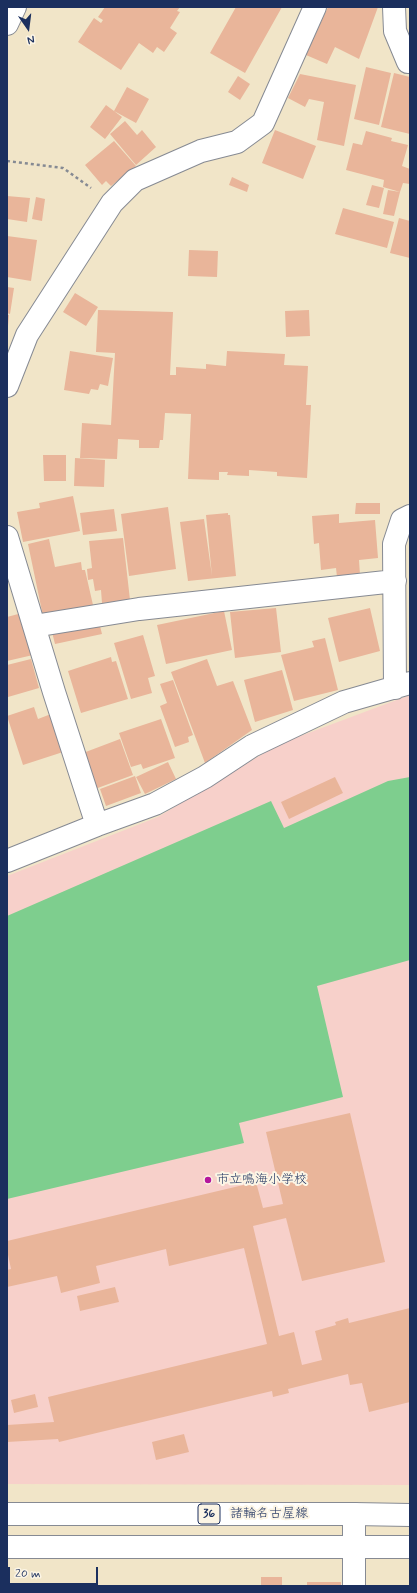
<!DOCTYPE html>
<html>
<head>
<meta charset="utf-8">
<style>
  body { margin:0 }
  #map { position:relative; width:417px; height:1593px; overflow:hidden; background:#f1e5c8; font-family:Mynerve,sans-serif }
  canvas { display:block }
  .frame { position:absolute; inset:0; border:8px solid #1b2f5e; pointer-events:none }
  .north { position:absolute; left:8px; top:8px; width:40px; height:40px; -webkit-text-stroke:3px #fcf5e5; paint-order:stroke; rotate:166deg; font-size:11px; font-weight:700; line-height:16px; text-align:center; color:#1b2f5e }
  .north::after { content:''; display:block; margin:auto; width:14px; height:18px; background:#1b2f5e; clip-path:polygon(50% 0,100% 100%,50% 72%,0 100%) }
  .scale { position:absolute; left:8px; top:1567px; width:90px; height:18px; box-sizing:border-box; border:2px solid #1b2f5e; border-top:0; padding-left:5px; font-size:12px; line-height:14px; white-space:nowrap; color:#1b2f5e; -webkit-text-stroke:3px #fcf5e5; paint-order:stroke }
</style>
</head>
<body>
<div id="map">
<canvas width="417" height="1593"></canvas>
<div class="frame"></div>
<div class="north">N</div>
<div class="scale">20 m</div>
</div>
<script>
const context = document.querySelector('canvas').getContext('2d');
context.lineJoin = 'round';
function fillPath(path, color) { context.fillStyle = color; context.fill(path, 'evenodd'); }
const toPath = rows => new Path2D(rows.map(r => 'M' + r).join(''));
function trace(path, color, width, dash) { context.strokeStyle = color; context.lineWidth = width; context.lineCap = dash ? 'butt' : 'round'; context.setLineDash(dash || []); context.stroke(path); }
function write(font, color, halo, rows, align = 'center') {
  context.font = font + ' Mynerve,"Klee One",sans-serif'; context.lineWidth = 4; context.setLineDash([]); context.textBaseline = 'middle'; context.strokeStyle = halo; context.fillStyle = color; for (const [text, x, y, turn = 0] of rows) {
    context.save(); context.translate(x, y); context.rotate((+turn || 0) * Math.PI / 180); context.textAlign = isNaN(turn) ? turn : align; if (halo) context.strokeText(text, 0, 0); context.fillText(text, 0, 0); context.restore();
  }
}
fillPath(toPath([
  [410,695,410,1485,7,1484,7,876,158,817,279,744]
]), '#f7d0ca');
fillPath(toPath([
  [410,777,410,960,317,986,343,1097,239,1123,244,1143,7,1199,7,916,271,801,284,828,388,781]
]), '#7ece8e');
fillPath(toPath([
  [105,7,180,7,177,11,180,12,170,28,177,33,164,52,157,47,153,53,139,43,121,70,78,42,94,18,101,23,103,20,98,17],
  [236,7,282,7,245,73,210,53],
  [328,7,378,7,359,59,335,47,327,64,306,55],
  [366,67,391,73,379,125,354,119],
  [394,73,410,77,410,134,381,127],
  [300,74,356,85,344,146,317,140,324,102,309,99,305,107,288,98],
  [238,76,250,84,240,100,228,92],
  [127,87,149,99,136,123,114,111],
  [106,105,122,117,105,139,90,127],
  [125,121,137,135,142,130,156,147,136,165,110,134],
  [275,130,316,146,303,179,262,163],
  [366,131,392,138,391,141,408,145,402,166,410,169,410,184,403,183,400,192,383,187,384,180,346,170,353,143,362,145],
  [114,141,136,166,111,186,106,181,102,185,85,165],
  [232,177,249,185,247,192,229,185],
  [372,185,384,188,379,208,366,205],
  [388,190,400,192,394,216,383,214],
  [7,196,30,198,27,222,7,219],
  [36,197,45,199,42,221,32,219],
  [343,208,394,222,387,248,335,234],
  [399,218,410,221,410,258,390,253],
  [7,236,37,240,31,281,7,277],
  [189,250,218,251,217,277,188,276],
  [7,287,14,288,10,314,7,313],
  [75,293,98,307,86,326,63,312],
  [98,310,173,312,170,375,176,375,176,367,206,369,206,364,226,366,227,351,285,354,284,365,308,366,306,405,311,405,307,478,277,476,277,472,249,470,249,476,227,475,228,472,219,472,219,480,188,479,191,414,165,413,163,440,160,440,159,448,139,448,139,440,118,439,117,459,80,458,82,423,111,425,115,353,96,352],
  [309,310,310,336,286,337,285,311],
  [7,315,9,315,8,326,7,326],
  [70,351,113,358,108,386,100,384,98,390,91,389,89,394,64,390],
  [43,455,66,455,66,481,44,481],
  [75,458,105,460,104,487,74,486],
  [73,496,80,531,23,542,17,512,40,508,39,503],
  [356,503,380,503,380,514,355,514],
  [168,507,176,569,129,576,121,514],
  [114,509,117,531,83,535,80,513],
  [228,513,228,515,230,515,236,576,188,581,180,522,204,519,212,576,206,515],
  [339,514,339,523,375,520,378,558,359,560,360,575,337,577,336,568,321,570,319,543,314,544,312,516],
  [123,538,130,600,102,603,101,590,95,591,93,579,88,580,87,569,92,568,89,541],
  [49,539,55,567,81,562,82,570,85,570,93,605,43,616,28,544],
  [276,608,281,652,235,658,230,612],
  [370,608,380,651,339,662,328,618],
  [224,611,232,650,166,664,157,625],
  [22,613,33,655,7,661,7,617],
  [99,622,102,634,55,644,52,632],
  [143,635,155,676,148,678,152,693,131,699,114,643],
  [325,638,338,690,294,701,281,655,314,647,312,641],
  [111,657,112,662,116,661,128,699,81,713,68,671],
  [31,659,39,688,8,697,7,665],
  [207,659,217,686,233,681,252,730,205,763,171,672],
  [282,670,293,710,255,722,244,680],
  [173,680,193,735,188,737,189,742,175,747,160,706,167,703,160,684],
  [34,707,38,719,51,714,63,752,23,765,7,716],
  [161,719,175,758,143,769,141,764,131,767,119,733],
  [120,739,133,775,95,789,83,753],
  [168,762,176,779,145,794,136,777],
  [135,776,141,793,106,806,100,789],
  [335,777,343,793,289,819,281,802],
  [350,1113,385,1262,302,1281,286,1218,253,1226,279,1336,294,1332,302,1365,322,1360,315,1331,336,1325,335,1322,348,1318,349,1323,410,1308,410,1402,369,1412,362,1383,350,1385,348,1374,288,1389,289,1393,273,1397,272,1391,59,1442,58,1439,7,1442,7,1425,54,1422,48,1397,267,1344,244,1248,169,1266,166,1249,96,1266,100,1283,61,1293,57,1276,7,1287,7,1270,11,1269,7,1250,7,1241,256,1182,263,1208,283,1204,266,1132],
  [115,1287,119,1302,80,1311,77,1296],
  [35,1394,38,1407,14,1413,11,1400],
  [184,1434,189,1452,156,1460,152,1442],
  [261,1577,282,1577,282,1586,261,1586],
  [307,1582,341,1582,341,1586,307,1586]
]), '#e9b59a');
const minor = toPath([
  [7,24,15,7],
  [7,386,27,335,112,203,135,180,201,151,237,142,263,123,315,7],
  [7,537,54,692,97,825],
  [34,626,139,609,395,581],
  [395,688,394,544,402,520,410,516],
  [7,861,97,825,155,804,205,777,252,746,344,702,410,683],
  [354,1586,354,1514]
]);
const major = toPath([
  [394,7,395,31,408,62,410,62],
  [7,1514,354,1514,410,1515],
  [7,1547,410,1547]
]);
trace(minor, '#868a93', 24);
trace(major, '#868a93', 24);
trace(toPath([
  [7,161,63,168,91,188]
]), '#868a93', 2.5, [3, 3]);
trace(minor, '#fff', 22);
trace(major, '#fff', 22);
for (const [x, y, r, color] of [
  [208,1180,4,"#b5179e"]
]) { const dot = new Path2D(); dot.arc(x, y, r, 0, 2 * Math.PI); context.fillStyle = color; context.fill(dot); trace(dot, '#fcf5e5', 1.5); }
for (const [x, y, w] of [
  [209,1514,22]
]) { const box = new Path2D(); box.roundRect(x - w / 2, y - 10, w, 20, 3); context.fillStyle = '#fcf5e5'; context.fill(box); trace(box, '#1b2f5e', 1); }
write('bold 12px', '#1b2f5e', null, [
  ["36",209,1514]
]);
write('13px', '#1b2f5e', '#fcf5e5', [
  ["市立鳴海小学校",216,1180]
], 'left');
write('13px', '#1b2f5e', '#fcf5e5', [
  ["諸輪名古屋線",269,1514]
]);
</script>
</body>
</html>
